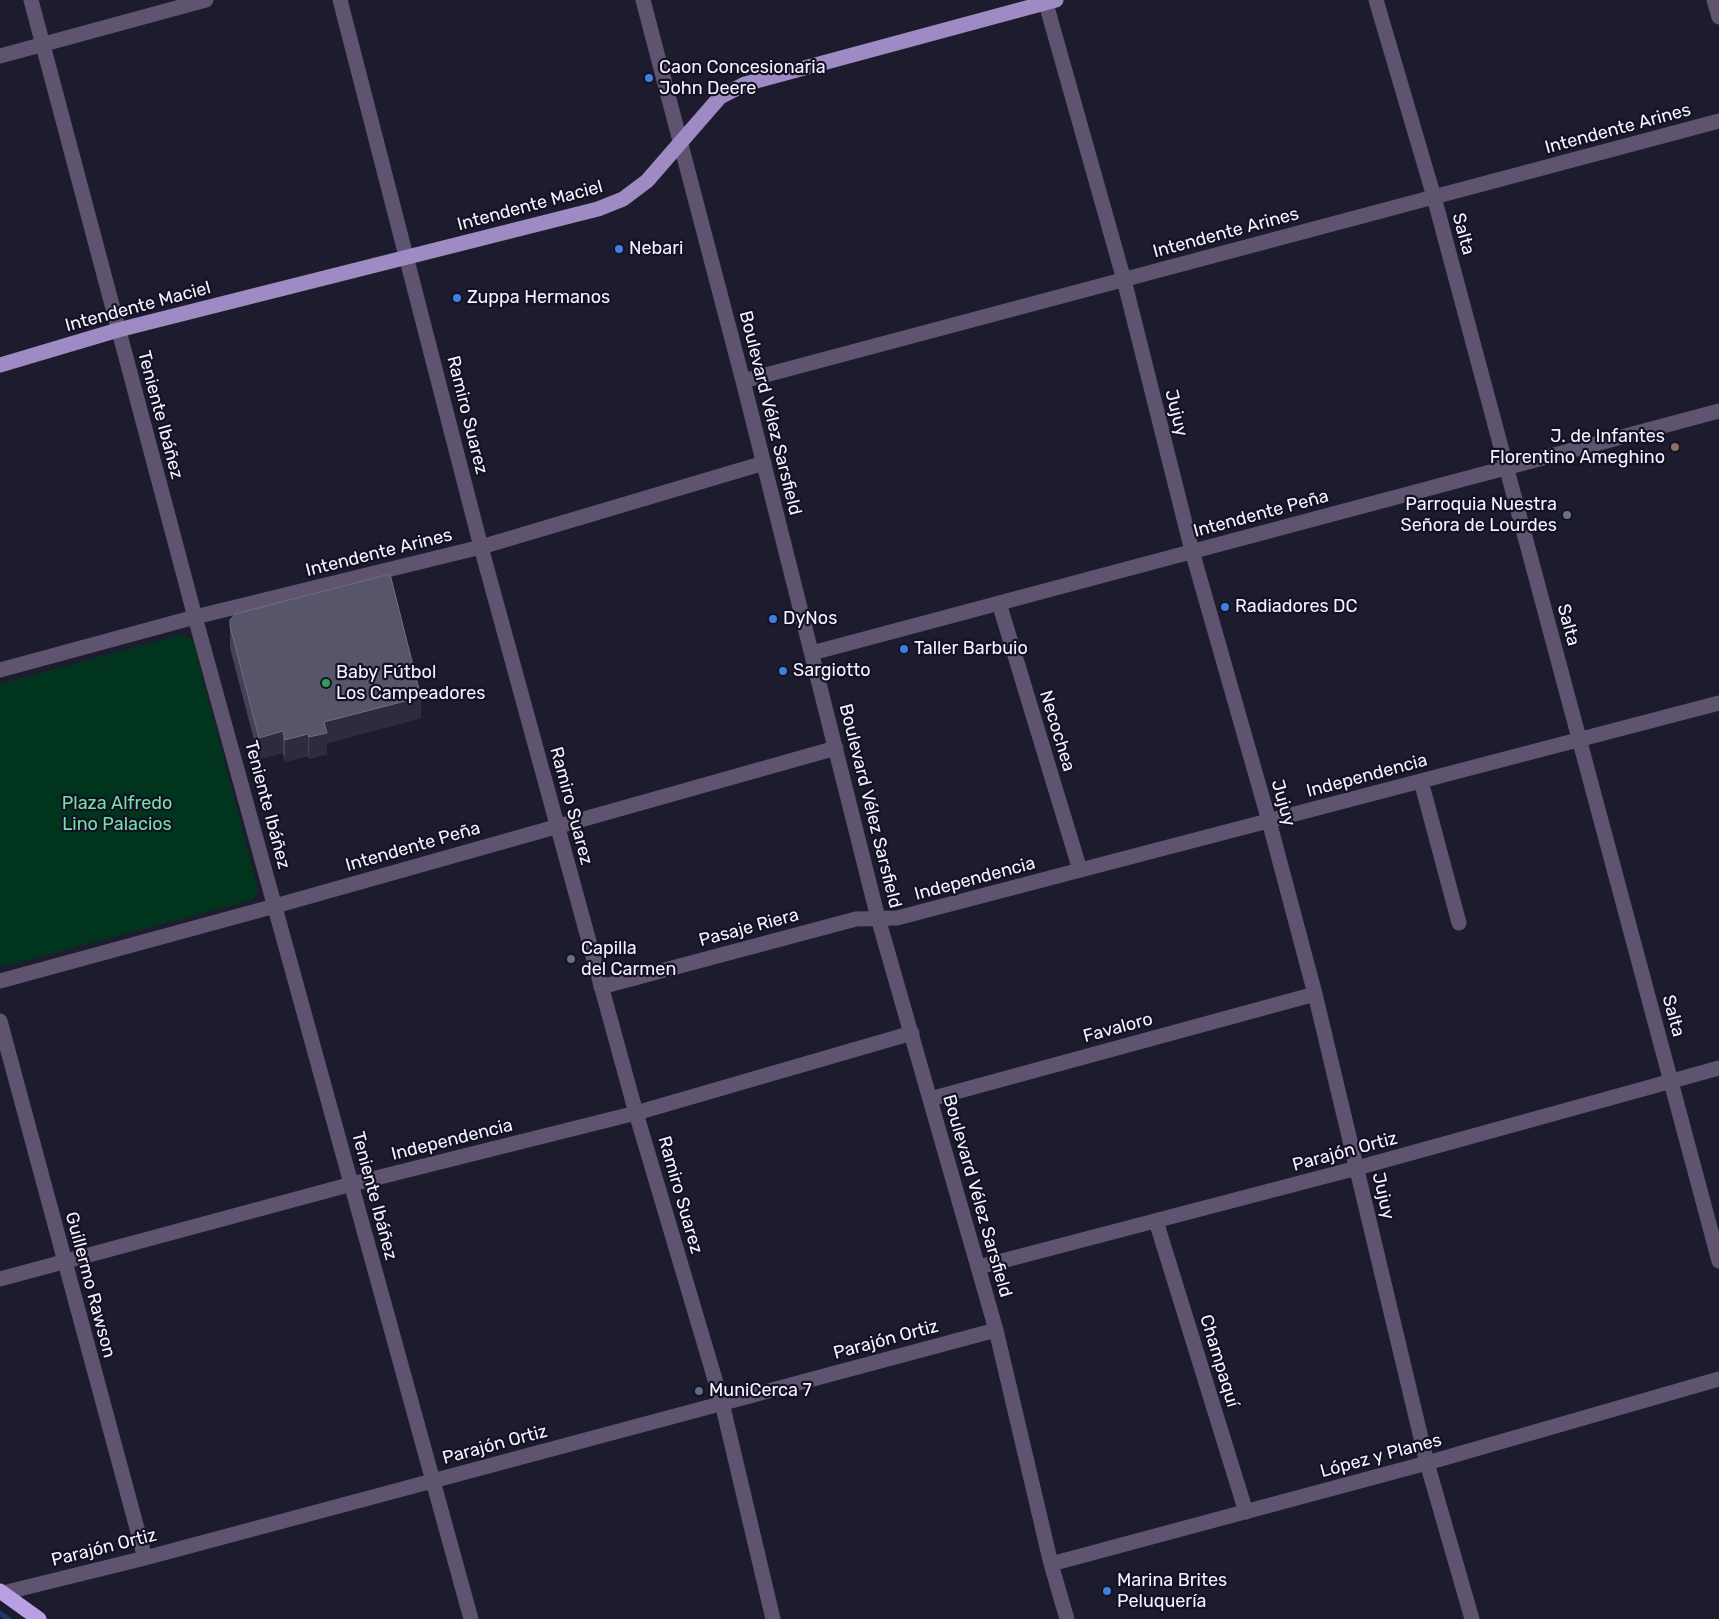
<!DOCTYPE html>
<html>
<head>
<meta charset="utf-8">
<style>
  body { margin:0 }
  canvas { display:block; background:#1d1b2e }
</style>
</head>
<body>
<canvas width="1719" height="1619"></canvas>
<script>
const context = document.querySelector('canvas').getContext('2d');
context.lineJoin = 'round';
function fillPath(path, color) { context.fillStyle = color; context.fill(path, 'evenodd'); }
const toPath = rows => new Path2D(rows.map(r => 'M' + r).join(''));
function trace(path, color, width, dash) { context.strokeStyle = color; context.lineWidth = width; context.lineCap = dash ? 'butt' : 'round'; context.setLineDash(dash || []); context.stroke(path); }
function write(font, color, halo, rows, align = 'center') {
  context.font = font + ' Rubik,sans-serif'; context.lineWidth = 4.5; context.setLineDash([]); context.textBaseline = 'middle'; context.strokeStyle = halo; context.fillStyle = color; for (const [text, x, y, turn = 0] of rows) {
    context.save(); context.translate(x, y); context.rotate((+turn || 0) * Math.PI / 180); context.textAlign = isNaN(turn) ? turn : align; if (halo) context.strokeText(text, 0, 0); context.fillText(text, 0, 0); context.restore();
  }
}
fillPath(toPath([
  [180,635,187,636,193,641,258,889,256,896,252,900,5,966,0,965,0,684]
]), '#00341d');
trace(toPath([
  [0,1613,8,1619]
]), '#1d386f', 5);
trace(toPath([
  [31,0,195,617,471,1619],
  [340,0,481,547,636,1113,722,1403,773,1619],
  [643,0,743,381,878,918,996,1330,1051,1564,1067,1619],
  [1045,0,1124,280,1192,551,1269,821,1315,994,1427,1463,1472,1619],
  [1376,0,1434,197,1719,1261],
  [1714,0,1719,17],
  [0,56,206,0],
  [743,381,1719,121],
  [999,603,1080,870],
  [812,653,1719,411],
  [0,670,195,617,481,547,764,463],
  [1421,781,1459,923],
  [0,981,275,906,836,748],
  [601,987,856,919,897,918,1719,703],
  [0,1021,145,1558],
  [930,1099,1315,994],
  [1156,1221,1246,1512],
  [979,1267,1357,1168,1719,1068],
  [0,1279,352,1184,636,1113,912,1033],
  [1051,1564,1427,1463,1719,1379],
  [3,1593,145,1558,996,1330]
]), '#5e5470', 15);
trace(toPath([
  [0,365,118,330,598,209,623,199,647,181,720,97,745,84,1056,0]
]), '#9f8bc3', 15);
trace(toPath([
  [0,1591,39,1619]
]), '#b9a0e5', 15);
fillPath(toPath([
  [230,620,421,718,327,743,327,754,309,759,308,756,285,762,283,753,259,759,230,648]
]), '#444258');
fillPath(toPath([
  [421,697,421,718,327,743,327,754,309,759,309,737,324,722],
  [283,731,283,753,259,759,259,738],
  [308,734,308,756,285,762,285,740]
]), '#2d2b3f');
const building = toPath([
  [390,574,421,697,324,722,327,733,309,737,308,734,285,740,283,731,259,738,230,626,230,620,235,614,390,574]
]);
fillPath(building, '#575569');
trace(building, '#6f6e81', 1);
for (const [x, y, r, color] of [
  [649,78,5,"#3f7fe0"],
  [619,249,5,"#3f7fe0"],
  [457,298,5,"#3f7fe0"],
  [1675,447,5,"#8d6e63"],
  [1567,515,5,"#6b7280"],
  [1225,607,5,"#3f7fe0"],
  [773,619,5,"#3f7fe0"],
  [904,649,5,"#3f7fe0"],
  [783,671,5,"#3f7fe0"],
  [326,683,5,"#2e9e5b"],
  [571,959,5,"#6b7280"],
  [699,1391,5,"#5c6f8a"],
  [1107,1591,5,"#3f7fe0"]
]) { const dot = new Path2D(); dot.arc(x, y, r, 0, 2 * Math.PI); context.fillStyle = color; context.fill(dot); trace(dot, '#141124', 2); }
write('18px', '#f3f2fe', '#141124', [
  ["Caon Concesionaria",659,68],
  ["John Deere",659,89],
  ["Nebari",629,249],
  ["Zuppa Hermanos",467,298],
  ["J. de Infantes",1665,437,"right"],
  ["Florentino Ameghino",1665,458,"right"],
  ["Parroquia Nuestra",1557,505,"right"],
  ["Señora de Lourdes",1557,526,"right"],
  ["Radiadores DC",1235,607],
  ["DyNos",783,619],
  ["Taller Barbuio",914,649],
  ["Sargiotto",793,671],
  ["Baby Fútbol",336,673],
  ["Los Campeadores",336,694],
  ["Capilla",581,949],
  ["del Carmen",581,970],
  ["MuniCerca 7",709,1391],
  ["Marina Brites",1117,1581],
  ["Peluquería",1117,1602]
], 'left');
write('18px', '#f3f2fe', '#141124', [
  ["Intendente Arines",1618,129,-15],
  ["Intendente Maciel",530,206,-15],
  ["Intendente Arines",1226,233,-15],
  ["Salta",1463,234,75],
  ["Intendente Maciel",138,307,-15],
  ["Boulevard Vélez Sarsfield",770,413,76],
  ["Jujuy",1176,413,76],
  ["Teniente Ibáñez",160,415,75],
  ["Ramiro Suarez",467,415,76],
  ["Intendente Peña",1261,514,-15],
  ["Intendente Arines",379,553,-14],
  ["Salta",1568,625,75],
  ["Necochea",1057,731,73],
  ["Independencia",1367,776,-15],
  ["Jujuy",1283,803,74],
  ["Teniente Ibáñez",267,805,75],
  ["Ramiro Suarez",571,806,75],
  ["Boulevard Vélez Sarsfield",870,806,76],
  ["Intendente Peña",413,847,-16],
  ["Independencia",975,879,-15],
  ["Pasaje Riera",749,928,-15],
  ["Salta",1673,1016,75],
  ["Favaloro",1118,1028,-15],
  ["Independencia",452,1140,-14],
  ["Parajón Ortiz",1345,1152,-15],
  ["Ramiro Suarez",680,1195,74],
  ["Teniente Ibáñez",374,1196,75],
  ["Boulevard Vélez Sarsfield",977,1196,74],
  ["Jujuy",1383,1196,77],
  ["Guillermo Rawson",90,1285,75],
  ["Parajón Ortiz",886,1340,-15],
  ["Champaquí",1219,1361,73],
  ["Parajón Ortiz",495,1445,-15],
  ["López y Planes",1381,1456,-15],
  ["Parajón Ortiz",104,1548,-14]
]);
write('18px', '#76e1a7', '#141124', [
  ["Plaza Alfredo",117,804],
  ["Lino Palacios",117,825]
]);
</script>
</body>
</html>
